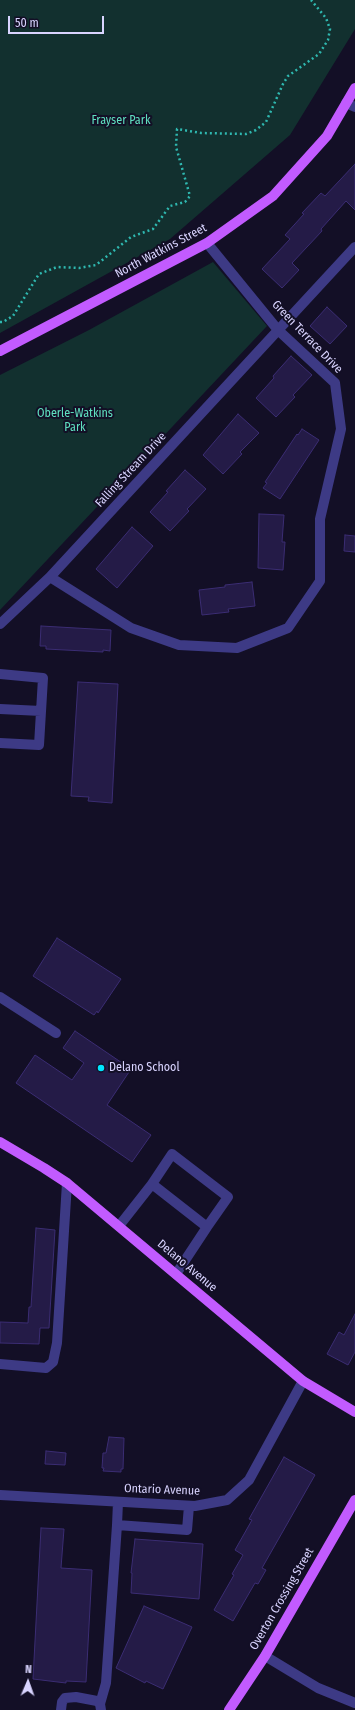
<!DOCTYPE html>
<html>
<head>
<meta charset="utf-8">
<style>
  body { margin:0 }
  #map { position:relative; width:355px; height:1710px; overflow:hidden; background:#130f26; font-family:"Fira Sans Condensed",sans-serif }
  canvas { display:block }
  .north { position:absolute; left:8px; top:1662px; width:40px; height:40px; -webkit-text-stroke:3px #130f26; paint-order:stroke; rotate:2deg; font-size:11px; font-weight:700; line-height:16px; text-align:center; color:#d9d4ff }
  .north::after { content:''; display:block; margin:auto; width:14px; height:18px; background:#d9d4ff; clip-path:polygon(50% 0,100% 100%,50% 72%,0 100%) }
  .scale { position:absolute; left:8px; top:16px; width:96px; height:18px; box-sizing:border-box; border:2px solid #d9d4ff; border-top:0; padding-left:5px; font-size:12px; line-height:14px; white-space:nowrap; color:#d9d4ff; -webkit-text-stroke:3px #130f26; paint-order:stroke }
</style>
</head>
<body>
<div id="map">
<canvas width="355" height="1710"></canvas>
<div class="north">N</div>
<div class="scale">50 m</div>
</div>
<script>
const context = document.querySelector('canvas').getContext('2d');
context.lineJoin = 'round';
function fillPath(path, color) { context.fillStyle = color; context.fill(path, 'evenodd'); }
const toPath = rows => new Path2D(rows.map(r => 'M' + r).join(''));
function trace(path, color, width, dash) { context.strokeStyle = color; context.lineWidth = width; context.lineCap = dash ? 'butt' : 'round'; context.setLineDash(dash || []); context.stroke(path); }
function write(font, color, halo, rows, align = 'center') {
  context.font = font + ' "Fira Sans Condensed",sans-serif'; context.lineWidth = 4; context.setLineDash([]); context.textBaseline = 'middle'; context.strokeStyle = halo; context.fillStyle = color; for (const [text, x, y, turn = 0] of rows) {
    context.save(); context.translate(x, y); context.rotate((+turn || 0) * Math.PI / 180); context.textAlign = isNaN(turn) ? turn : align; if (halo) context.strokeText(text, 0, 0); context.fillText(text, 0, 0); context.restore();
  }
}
fillPath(toPath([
  [0,0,355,0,355,29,290,135,170,239,0,333],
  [213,262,267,326,0,610,0,375,89,330]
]), '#12302f');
const building = toPath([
  [355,164,355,210,346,201,321,229,322,231,292,263,299,270,282,288,262,269,290,239,285,235,304,214,302,213,321,193,325,196,355,164],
  [327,307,347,326,330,344,310,326,327,307],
  [291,356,312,375,293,395,295,397,276,417,256,398,274,378,273,376,291,356],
  [238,414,259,433,240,452,242,454,223,474,203,455,238,414],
  [302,429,319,440,280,499,263,488,267,483,265,482,297,434,298,435,302,429],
  [185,470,206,489,187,509,189,511,170,531,150,512,168,492,166,491,185,470],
  [259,514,284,515,282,542,285,542,283,570,258,568,259,514],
  [132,527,153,546,117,588,96,569,132,527],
  [345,535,355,536,355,552,344,551,345,535],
  [252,582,255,606,228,609,229,612,202,615,199,590,225,587,225,585,252,582],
  [41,626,111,630,110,651,103,650,103,652,46,649,46,646,40,646,41,626],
  [78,682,118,684,112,803,88,801,89,797,71,796,78,682],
  [57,938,121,979,98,1013,97,1011,94,1015,33,976,57,938],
  [75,1031,131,1069,107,1105,151,1135,132,1162,16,1083,35,1055,72,1080,84,1063,63,1048,75,1031],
  [36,1228,55,1230,49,1328,40,1328,39,1344,0,1343,0,1322,28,1323,29,1307,31,1307,36,1228],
  [355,1314,355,1352,348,1365,327,1354,339,1332,344,1335,355,1314],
  [109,1437,124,1438,123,1469,121,1469,121,1472,103,1471,104,1468,102,1468,103,1453,106,1453,109,1437],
  [46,1451,66,1453,65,1465,45,1464,46,1451],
  [284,1457,315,1475,262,1568,266,1570,258,1584,255,1583,233,1621,214,1610,234,1575,232,1574,243,1555,235,1550,252,1520,249,1519,284,1457],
  [41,1528,64,1529,61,1568,92,1570,86,1682,66,1681,66,1683,33,1679,41,1528],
  [135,1539,203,1544,199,1599,131,1593,132,1573,131,1573,135,1539],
  [144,1606,192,1627,163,1689,146,1681,145,1683,116,1668,144,1606]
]);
fillPath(building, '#241b47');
trace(building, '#3b2d73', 1);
trace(toPath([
  [0,322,3,322,13,316,39,274,57,267,79,268,96,265,131,237,153,229,170,206,185,202,190,196,176,147,177,129,201,133,246,134,256,130,266,122,283,84,288,76,319,54,328,40,330,29,326,18,311,0]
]), '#2fb8b0', 2.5, [2, 3]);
trace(toPath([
  [346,103,355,107],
  [50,577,131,628,179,645,237,648,288,628,320,581,320,519,341,429,335,383,278,330,207,243],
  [0,624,50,577,355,247],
  [0,674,43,678,39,745,0,743],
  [0,709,41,711],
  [0,997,56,1033],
  [152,1184,172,1154,228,1197,207,1227],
  [119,1226,152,1184,207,1227,176,1274],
  [0,1364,46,1368,53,1362,57,1343,67,1183],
  [0,1495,195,1506,227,1500,249,1480,303,1381],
  [118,1502,117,1525,187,1530,189,1506],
  [265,1656,318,1688,355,1703],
  [100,1704,106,1683,117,1525],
  [61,1710,62,1702,65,1698,76,1697,97,1701,100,1704,101,1710]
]), '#3d3a85', 10);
trace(toPath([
  [0,351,207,243,273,196,327,136,355,88],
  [0,1142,44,1168,67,1183,303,1381,355,1412],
  [229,1710,265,1656,355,1500]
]), '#c25bff', 10);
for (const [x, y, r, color] of [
  [101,1068,4,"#00e5ff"]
]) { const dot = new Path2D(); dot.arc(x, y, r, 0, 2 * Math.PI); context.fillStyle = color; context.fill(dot); trace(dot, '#130f26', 1.5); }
write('12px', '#5fe0c0', '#130f26', [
  ["Frayser Park",121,121],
  ["Oberle-Watkins",75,414],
  ["Park",75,428]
]);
write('12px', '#d9d4ff', '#130f26', [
  ["North Watkins Street",161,251,-28],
  ["Green Terrace Drive",307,337,46],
  ["Falling Stream Drive",131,470,-47],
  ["Delano Avenue",187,1266,40],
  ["Ontario Avenue",162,1490,2],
  ["Overton Crossing Street",282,1599,-60]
]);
write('12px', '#d9d4ff', '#130f26', [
  ["Delano School",109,1068]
], 'left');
</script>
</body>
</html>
